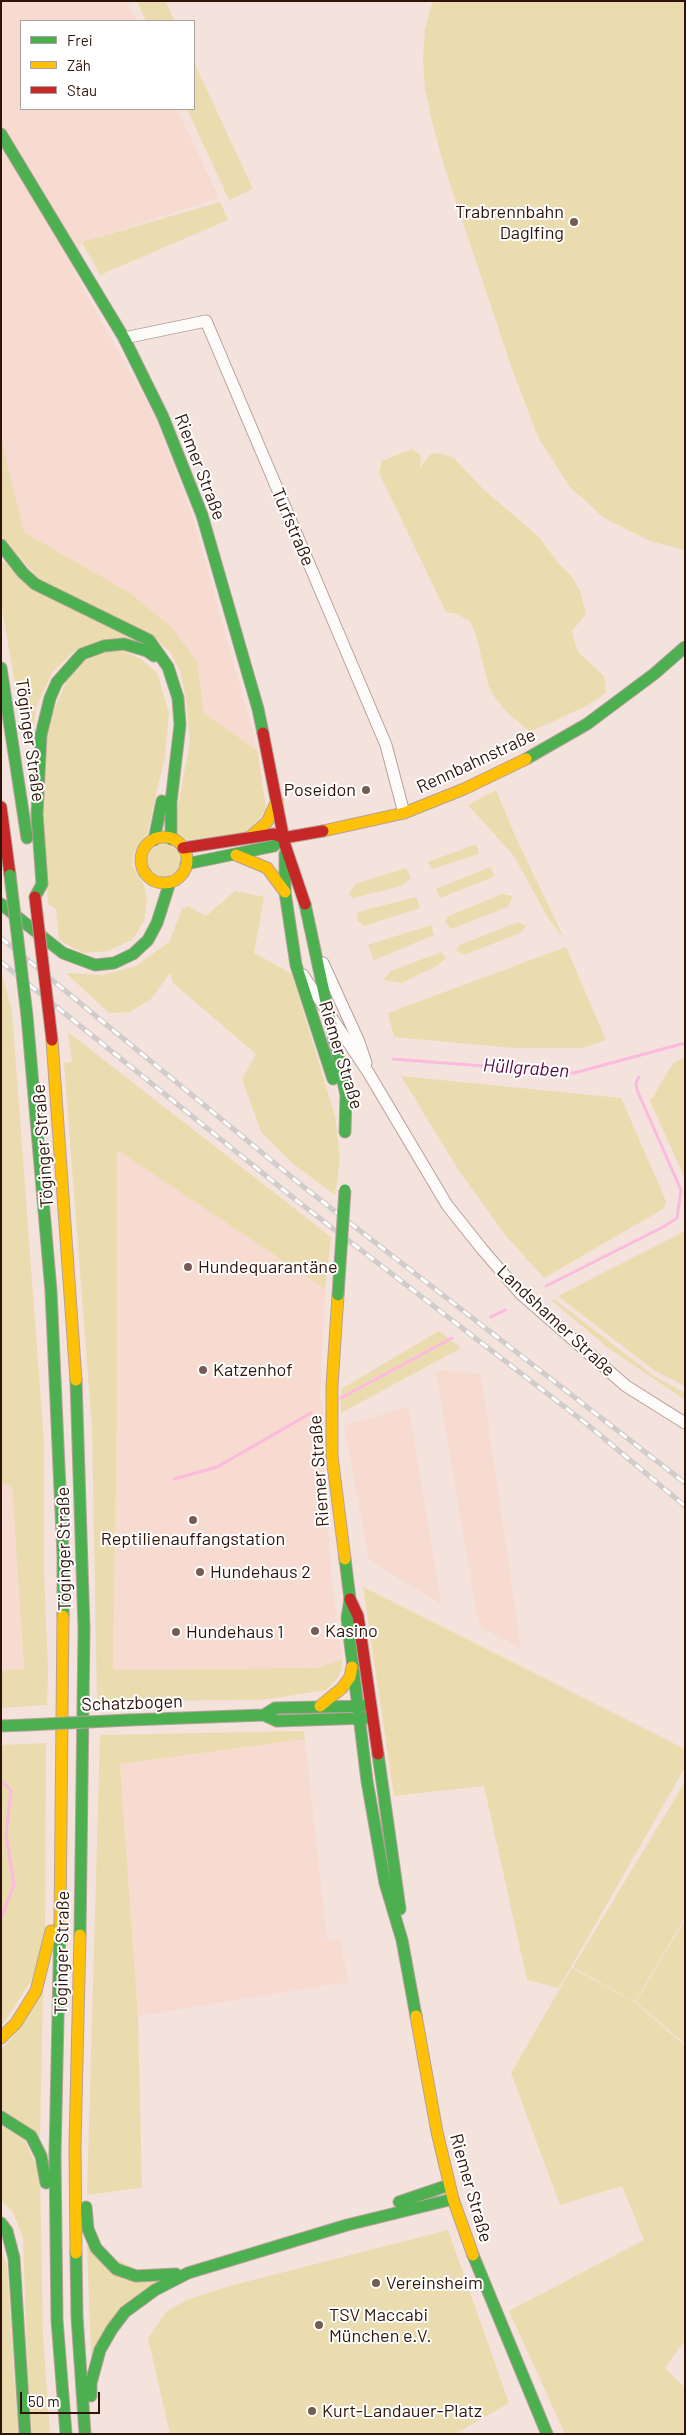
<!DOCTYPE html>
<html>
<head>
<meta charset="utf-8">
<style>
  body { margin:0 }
  #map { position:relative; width:686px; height:2435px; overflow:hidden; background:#f4e2dc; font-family:Barlow,sans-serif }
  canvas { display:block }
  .frame { position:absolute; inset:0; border:2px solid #311409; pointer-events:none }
  .legend { position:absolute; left:20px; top:20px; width:175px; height:90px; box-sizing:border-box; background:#fff; border:1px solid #ada19d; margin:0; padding:6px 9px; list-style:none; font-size:15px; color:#311409 }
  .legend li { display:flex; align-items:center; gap:10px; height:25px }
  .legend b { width:25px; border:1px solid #ada19d }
  .scale { position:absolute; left:20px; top:2392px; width:80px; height:22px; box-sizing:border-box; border:2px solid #311409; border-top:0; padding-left:6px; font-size:15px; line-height:18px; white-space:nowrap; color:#311409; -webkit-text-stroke:4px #fff; paint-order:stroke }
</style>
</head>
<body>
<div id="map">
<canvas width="686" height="2435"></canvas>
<div class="frame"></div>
<ul class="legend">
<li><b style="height:6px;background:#4caf50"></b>Frei</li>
<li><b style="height:6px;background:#ffc107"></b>Zäh</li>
<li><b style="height:6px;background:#c62828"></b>Stau</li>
</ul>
<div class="scale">50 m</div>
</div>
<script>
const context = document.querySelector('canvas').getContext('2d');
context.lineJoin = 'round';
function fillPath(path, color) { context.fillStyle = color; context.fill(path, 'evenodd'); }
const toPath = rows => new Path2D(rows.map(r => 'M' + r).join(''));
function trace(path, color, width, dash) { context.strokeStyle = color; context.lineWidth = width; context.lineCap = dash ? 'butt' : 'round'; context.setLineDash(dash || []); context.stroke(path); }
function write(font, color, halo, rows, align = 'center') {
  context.font = font + ' Barlow,sans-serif'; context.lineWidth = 4; context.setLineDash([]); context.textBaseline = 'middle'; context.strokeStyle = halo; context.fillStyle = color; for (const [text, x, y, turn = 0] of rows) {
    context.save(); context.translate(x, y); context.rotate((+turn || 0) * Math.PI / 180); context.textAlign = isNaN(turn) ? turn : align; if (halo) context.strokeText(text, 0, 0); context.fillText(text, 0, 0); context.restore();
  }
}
fillPath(toPath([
  [1,1,127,1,136,21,21,21,21,109,177,109,219,198,82,242,73,270,156,419,192,515,258,751,204,713,197,661,130,593,24,532,1,438],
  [117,1150,325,1289,320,1398,323,1401,323,1459,332,1582,342,1660,316,1668,113,1671,117,1408],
  [436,1370,481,1374,521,1649,479,1626],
  [409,1407,441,1604,369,1560,344,1425],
  [1,1483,12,1487,24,1673,1,1676],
  [305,1739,327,1940,340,1938,348,1982,138,2016,120,1764]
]), '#f7dad0');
fillPath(toPath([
  [137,1,165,1,175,21,146,21],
  [433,1,685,1,685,550,650,541,604,518,569,486,538,437,511,366,444,166,431,118,425,89,423,59,425,28],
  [194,62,253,189,229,200,187,109,194,109],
  [220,202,228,220,100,275,82,242],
  [1,438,24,532,130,593,170,626,197,661,204,713,258,751,266,809,250,833,187,840,178,834,175,822,190,742,186,700,180,671,170,652,155,638,44,585,1,536],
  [412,449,421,456,420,468,430,454,440,453,454,458,484,490,538,536,559,564,571,575,580,591,586,614,572,631,574,641,579,653,604,676,606,693,586,706,530,732,508,713,495,698,489,687,476,636,470,621,457,614,446,612,379,473,382,461],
  [1,560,139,640,78,648,53,671,36,708,33,735,25,739,1,604],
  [121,650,141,659,157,673,169,713,165,756,147,834,134,853,132,865,144,885,147,901,144,921,133,939,108,951,83,953,59,940,56,909,48,904,42,823,46,728,72,669,97,653],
  [496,790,516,838,564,938,548,918,514,856,468,805],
  '148 860a16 16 0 1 1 32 0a16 16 0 1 1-32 0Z',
  [476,844,479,854,432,869,428,862],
  [490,867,495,876,440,898,436,889],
  [406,868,411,878,401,886,353,898,349,894,355,884],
  [235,891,264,897,254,953,292,974,335,1116,340,1158,335,1195,292,1163,261,1132,242,1079,256,1054,173,983,170,973,151,999,130,1012,109,1013,66,973,102,975,136,966,169,942,182,909,188,906,206,916],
  [502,894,513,896,508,907,451,929,445,921,449,916],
  [416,897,420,908,364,926,357,921,358,912],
  [518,922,526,926,520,933,464,955,456,950,460,945],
  [431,925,434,935,374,960,368,945],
  [566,947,606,1040,582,1048,513,1048,394,1037,388,1013],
  [441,952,446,958,437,966,401,983,383,980,391,971],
  [1,971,12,1011,44,1443,44,1572,48,1669,47,1705,1,1708,1,1671,24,1669,12,1487,1,1483],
  [68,1032,331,1237,325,1289,117,1150,117,1408,113,1670,316,1668,342,1660,342,1669,336,1680,326,1690,262,1700,97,1701,92,1429,64,1063,72,1062],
  [685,1058,685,1179,650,1101,674,1062],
  [401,1076,621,1098,663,1194,666,1202,663,1209,544,1278,506,1236,459,1171],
  [685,1231,685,1386,655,1371,558,1296],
  [554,1299,654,1376,685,1393,685,1400,607,1347,552,1301],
  [439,1331,461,1348,341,1413,341,1389],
  [363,1587,685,1749,685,1767,559,1988,527,1980,484,1786,394,1796],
  [304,1731,305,1739,120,1764,138,2016,142,2188,87,2195,100,1735],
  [46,1743,45,1940,31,1981,1,2027,1,1745],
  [685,1782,685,1917,635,2002,573,1967],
  [685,1919,685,2044,636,2002],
  [572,1968,636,2003,685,2046,685,2340,665,2368,685,2388,685,2434,565,2434,509,2311,644,2240,622,2186,560,2205,511,2073],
  [43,1988,40,2138,1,2113,1,2049,12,2038],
  [1,2125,24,2138,40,2175,43,2337,50,2434,32,2434,28,2385,23,2238,13,2212,1,2201],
  [448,2230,509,2403,455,2434,170,2434,148,2338,167,2311,189,2299,230,2286],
  [87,2245,160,2281,91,2356],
  [1,2250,7,2265,18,2434,1,2434]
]), '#ebdcaf');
trace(toPath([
  [393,1059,574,1073,685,1043],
  [546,1286,663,1227,677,1218,681,1190,637,1090,636,1083,639,1077],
  [491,1317,505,1310],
  [341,1398,452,1338],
  [174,1479,217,1467,311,1413],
  [1,1781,11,1790,6,1835,14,1885,1,1918]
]), '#fcbadf', 3);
const street = toPath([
  [124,338,206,321,386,745,404,813],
  [323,963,359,1042,366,1063],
  [303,975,368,1072,447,1205,482,1249,520,1293,626,1386,685,1423]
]);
const fast = toPath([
  [1,134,124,338,163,417,202,515,258,709,263,733],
  [1,545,23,573,35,584,149,640,168,667,178,698,180,725,171,802,171,839],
  [1,668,27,838],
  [526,759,587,724,654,674,685,647],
  [154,840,162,801],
  [285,854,285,892,296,965,333,1079],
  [186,864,274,846,283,838],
  [35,897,42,884,37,814,41,735,50,698,57,682,82,654,104,646,124,644,147,651,154,656],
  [1,904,63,953,95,965,114,963,133,954,148,940,157,923,170,882],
  [305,904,346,1095,345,1132],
  [27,1016,51,1291,63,1556,63,1616],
  [76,1380,84,1629,80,1935],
  [345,1559,350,1599,347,1618,367,1781,385,1883,402,1940,416,2016],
  [264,1715,275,1708,365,1706],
  [129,1720,264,1715,277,1721,368,1718],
  [1,1726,26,1725],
  [378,1754,400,1909],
  [60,1925,55,2155,57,2320,66,2434],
  [1,2117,31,2136,41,2156,46,2183],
  [399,2202,449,2185],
  [86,2207,88,2229,96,2248,116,2269,136,2276,176,2274],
  [1,2223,7,2231,14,2258,25,2434],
  [76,2253,77,2317,85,2434],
  [473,2255,547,2434],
  [91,2396,91,2383,100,2350,112,2329,125,2312,155,2290,188,2273,347,2225,453,2199]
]);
const slow = toPath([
  [323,831,404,813,464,789,526,759],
  [250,837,267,822,277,801],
  '141 860a23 23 0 1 1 46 0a23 23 0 1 1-46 0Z',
  [236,855,267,868,285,892],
  [52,1040,76,1380],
  [338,1295,332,1386,332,1456,345,1559],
  [320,1706,342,1688,350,1677,352,1667],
  [60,1925,63,1616],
  [416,2016,437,2132,453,2199,473,2255],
  [1,2038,16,2023,36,1991,51,1931],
  [76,2253,75,2145,80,1935]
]);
const jam = toPath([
  [263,733,285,845,305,904],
  [1,807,10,875],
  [183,848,274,834,283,838,323,831],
  [350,1599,358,1616,378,1754]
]);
trace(street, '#b6a199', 13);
trace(fast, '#b6a199', 13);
trace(slow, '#b6a199', 13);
trace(jam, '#b6a199', 13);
trace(street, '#fdfbfa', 11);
trace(fast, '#4caf50', 11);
trace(slow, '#ffc107', 11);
trace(jam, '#c62828', 11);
const rail = toPath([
  [1,938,305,1188,685,1483],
  [1,962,296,1200,588,1425,685,1506]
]);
trace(rail, '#d1cbc9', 5);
trace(rail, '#fff', 3, [9]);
const fastBridge = toPath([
  [10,875,27,1016],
  [338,1295,345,1190],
  [26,1725,129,1720]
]);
const jamBridge = toPath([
  [35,897,52,1040]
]);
trace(fastBridge, '#b6a199', 13, []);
trace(jamBridge, '#b6a199', 13, []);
trace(fastBridge, '#4caf50', 11);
trace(jamBridge, '#c62828', 11);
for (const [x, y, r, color] of [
  [574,222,5,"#755c53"],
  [366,790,5,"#755c53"],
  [188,1267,5,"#755c53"],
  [203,1370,5,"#755c53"],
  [193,1520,5,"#755c53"],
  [200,1572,5,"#755c53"],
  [315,1631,5,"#755c53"],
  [176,1632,5,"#755c53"],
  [376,2283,5,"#755c53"],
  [319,2325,5,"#755c53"],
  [312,2411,5,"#755c53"]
]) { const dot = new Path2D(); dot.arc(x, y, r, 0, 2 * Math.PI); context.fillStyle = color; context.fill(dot); trace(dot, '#fff', 2); }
write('18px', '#311409', '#fff', [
  ["Trabrennbahn",564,212,"right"],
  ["Daglfing",564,233,"right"],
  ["Poseidon",356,790,"right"],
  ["Hundequarantäne",198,1267],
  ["Katzenhof",213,1370],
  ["Reptilienauffangstation",193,1539,"center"],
  ["Hundehaus 2",210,1572],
  ["Kasino",325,1631],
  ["Hundehaus 1",186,1632],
  ["Vereinsheim",386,2283],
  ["TSV Maccabi",329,2315],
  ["München e.V.",329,2336],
  ["Kurt-Landauer-Platz",322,2411]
], 'left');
write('18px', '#311409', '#fff', [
  ["Riemer Straße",200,467,69],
  ["Turfstraße",293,527,67],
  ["Töginger Straße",30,740,82],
  ["Rennbahnstraße",476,761,-25],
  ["Riemer Straße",341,1055,73],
  ["Töginger Straße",43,1146,-94],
  ["Landshamer Straße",556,1321,43],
  ["Riemer Straße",319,1471,-94],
  ["Töginger Straße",64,1549,-91],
  ["Schatzbogen",132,1703,-2],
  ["Töginger Straße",62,1953,-89],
  ["Riemer Straße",471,2188,74]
]);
write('italic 19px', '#550b42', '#fff', [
  ["Hüllgraben",526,1068,4]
]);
</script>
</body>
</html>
